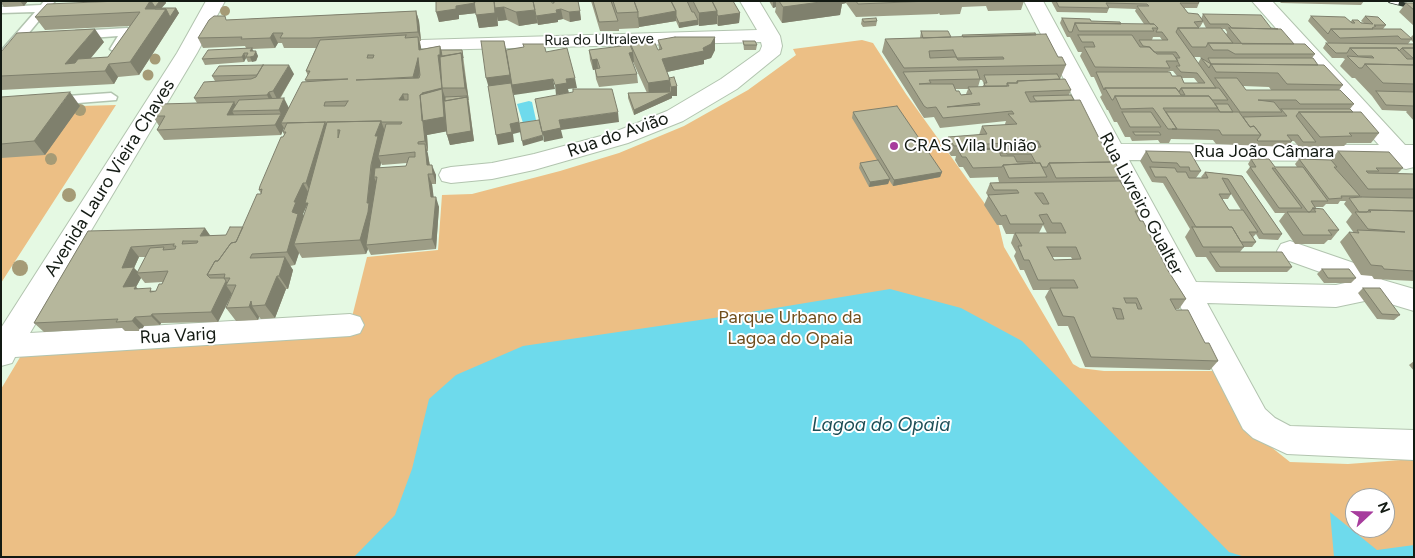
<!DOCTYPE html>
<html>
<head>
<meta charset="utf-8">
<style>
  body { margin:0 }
  #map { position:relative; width:1415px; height:558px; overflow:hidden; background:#e5f9e3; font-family:Figtree,sans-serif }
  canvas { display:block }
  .frame { position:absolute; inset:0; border:2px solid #131a13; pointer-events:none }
  .north { position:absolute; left:1345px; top:488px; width:50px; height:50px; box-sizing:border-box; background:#fff; border:1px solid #a1a3a1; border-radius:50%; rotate:69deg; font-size:14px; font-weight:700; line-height:20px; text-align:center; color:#131a13 }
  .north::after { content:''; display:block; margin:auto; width:18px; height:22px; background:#a73c9d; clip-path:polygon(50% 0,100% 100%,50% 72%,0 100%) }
</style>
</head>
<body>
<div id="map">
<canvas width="1415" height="558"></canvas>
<div class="frame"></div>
<div class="north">N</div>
</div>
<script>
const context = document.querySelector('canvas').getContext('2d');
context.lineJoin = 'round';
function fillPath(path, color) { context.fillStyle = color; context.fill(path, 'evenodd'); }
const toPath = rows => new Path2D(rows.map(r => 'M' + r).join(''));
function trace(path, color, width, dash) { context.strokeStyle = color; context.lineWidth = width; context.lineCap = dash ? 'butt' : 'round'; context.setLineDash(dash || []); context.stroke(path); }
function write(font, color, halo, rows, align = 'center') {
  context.font = font + ' Figtree,sans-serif'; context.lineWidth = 4; context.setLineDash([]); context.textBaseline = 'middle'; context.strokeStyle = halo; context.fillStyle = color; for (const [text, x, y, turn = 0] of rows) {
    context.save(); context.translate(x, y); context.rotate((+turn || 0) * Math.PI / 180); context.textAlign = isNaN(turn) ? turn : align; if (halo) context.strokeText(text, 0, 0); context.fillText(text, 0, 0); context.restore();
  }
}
fillPath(toPath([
  [862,40,873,43,906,94,998,222,1004,247,1073,364,1080,368,1104,371,1217,371,1266,443,1290,462,1348,464,1414,459,1414,557,1,557,1,389,25,349,350,325,367,257,438,250,442,195,472,194,560,171,619,153,684,126,748,90,796,55,793,49],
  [1355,498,1385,498,1385,528,1355,528],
  [116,105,1,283,1,158,80,106]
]), '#ecbf85');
fillPath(toPath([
  [529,101,532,102,536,120,523,123,517,104],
  [890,289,961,308,1022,341,1229,552,1245,557,354,557,395,515,412,469,429,399,456,375,523,346,727,316],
  [1330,512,1377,550,1414,545,1414,557,1334,557]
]), '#6edaec');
const service = toPath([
  [44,1,55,1,5,62,1,63,1,51,35,12,1,13,1,7,41,5,44,1],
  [127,28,133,32,120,52,116,53,110,49,118,36,76,39,70,35,76,31,127,28],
  [111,93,117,97,116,100,53,105,47,101,53,97,111,93]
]);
const minor = toPath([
  [206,1,225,1,197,53,30,333,350,314,360,317,364,325,360,333,350,336,15,357,12,363,1,366,1,328,177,53,206,1],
  [740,1,759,1,780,36,782,46,780,54,737,89,683,121,628,143,534,170,492,179,451,183,442,181,439,175,442,169,451,167,492,163,534,154,612,133,667,111,721,79,760,51,762,46,761,42,428,50,421,48,418,44,421,40,757,30,740,1],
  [1024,1,1043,1,1121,144,1379,145,1252,1,1272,1,1405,145,1414,145,1414,167,1406,169,1398,167,1392,161,1129,160,1196,282,1336,285,1345,283,1334,277,1281,258,1277,251,1281,244,1290,241,1354,263,1383,280,1414,289,1414,311,1374,299,1336,307,1207,303,1265,409,1275,418,1290,426,1414,430,1414,460,1287,454,1253,438,1243,429,1024,1]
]);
trace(service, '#b2c4af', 3);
trace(minor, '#b2c4af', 2);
fillPath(service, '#fff');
fillPath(minor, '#fff');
const rail = toPath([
  [1390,1,1414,7]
]);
trace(rail, '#2e372e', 4.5);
trace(rail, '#fff', 3, [9]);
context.fillStyle = '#a59b76';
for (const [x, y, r] of [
  [225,11,5],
  [155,59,5.5],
  [148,75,5.5],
  [80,110,6],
  [51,159,6],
  [69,195,7],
  [20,268,8]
]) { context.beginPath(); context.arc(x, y, r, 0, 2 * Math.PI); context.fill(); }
fillPath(toPath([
  [1,1,28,1,24,6,4,7,1,3],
  [99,1,165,1,166,3,161,8,176,8,179,13,139,75,118,77,114,84,1,90,1,52,104,42,91,58,108,57,130,26,45,30,35,17,100,2],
  [436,1,552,3,553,3,553,1,578,1,581,20,570,22,563,19,558,20,558,22,538,25,538,22,538,23,519,26,507,20,498,21,497,16,498,26,479,28,476,13,459,15,459,19,439,22],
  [591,1,687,1,692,12,687,1,733,1,740,13,739,23,718,26,717,24,699,26,698,24,679,28,676,21,639,27,639,28,619,29,619,31,600,31],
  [769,1,1024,1,1021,10,988,11,986,6,962,7,960,14,940,15,939,13,938,14,856,17,846,3,842,4,840,15,782,23,775,12,776,7,773,8],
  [1051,1,1243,1,1242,2,1199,2,1199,3,1197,8,1184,8,1188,13,1201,19,1203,14,1271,28,1294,44,1315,54,1312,58,1318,65,1343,85,1339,90,1354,104,1350,109,1353,112,1379,133,1371,143,1347,143,1344,146,1299,147,1294,141,1291,141,1292,141,1288,147,1216,144,1213,140,1171,139,1169,143,1160,143,1158,140,1132,141,1130,137,1125,137,1117,122,1114,122,1108,110,1107,110,1100,97,1102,95,1094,77,1091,77,1080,56,1082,52,1078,52,1070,37,1067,37,1060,23,1062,18,1121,24,1144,24,1135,11,1136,9,1109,8,1107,13,1057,12],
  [1203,22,1206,28,1199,28,1198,27,1200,27],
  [1221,29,1225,29,1227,32,1226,35],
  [1153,37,1160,37,1162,40,1152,40],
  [1194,57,1201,57,1201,58,1198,63],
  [1175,67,1173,71,1177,76,1172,76,1168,72,1169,71,1173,71],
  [1182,78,1194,78,1198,83,1184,83],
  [1243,86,1269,87,1271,90,1246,90],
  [1279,1,1364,1,1361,5,1281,3],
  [1406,3,1414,3,1414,26,1399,12],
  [416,11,419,21,421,41,420,41,421,49,440,46,441,51,463,55,474,141,450,145,446,131,427,135,428,151,427,151,430,165,436,175,436,184,432,184,433,197,439,207,436,249,371,255,368,249,366,254,302,258,299,253,295,265,290,266,293,270,288,289,286,289,275,318,261,319,259,317,258,320,236,321,226,308,232,294,218,322,161,323,160,325,144,326,141,331,125,331,122,328,44,332,34,323,88,231,210,236,226,235,243,227,261,194,259,190,284,135,283,132,284,129,284,128,281,135,164,140,157,130,159,126,153,116,197,103,194,98,215,81,212,76,294,74,280,99,289,108,307,82,305,80,308,76,306,71,316,48,284,48,282,43,278,43,275,48,252,49,258,56,256,61,248,62,246,58,244,62,205,65,202,59,246,48,245,46,203,48,198,38,227,20],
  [381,163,382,165,407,163,406,166,380,168],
  [307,205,307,206,304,216,303,214],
  [139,257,146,257,138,272,134,268],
  [141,278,145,283,163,282,156,291,138,289,136,287],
  [1311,16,1350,22,1352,20,1364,23,1361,21,1365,16,1386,25,1383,29,1410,38,1414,34,1414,43,1411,40,1408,44,1414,44,1414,121,1406,112,1407,111,1382,110,1372,96,1355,78,1352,78,1340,66,1345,59,1343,58,1332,58,1323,48,1326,43,1328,43,1308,21],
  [862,19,877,21,876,26,863,27,861,24],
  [921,31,951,37,962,37,962,35,1036,35,1066,65,1060,79,1071,90,1069,95,1111,162,1123,177,1121,181,1126,191,1138,211,1137,214,1167,269,1186,299,1179,309,1175,309,1205,343,1218,361,1210,370,1085,367,1068,326,1058,326,1045,297,1049,290,1033,290,1024,270,1020,270,1014,256,1016,252,1011,243,1014,234,1006,234,1002,225,997,225,984,205,988,196,986,193,990,183,999,182,998,178,998,177,970,178,963,167,959,167,955,160,956,156,951,156,945,147,948,137,979,135,982,126,1005,125,1005,124,1006,121,940,128,934,117,924,118,922,115,882,52,885,39,920,38],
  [980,80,982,80,984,84,982,87,978,87],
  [955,89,968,89,966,94,961,95,956,91],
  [1043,225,1047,233,1039,233],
  [1052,257,1071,257,1072,259,1054,260],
  [658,40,715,50,711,58,704,60,704,64,667,72,677,96,672,96,672,98,634,115,628,98,628,93,647,93,633,62,632,62,637,74,638,83,599,87,596,79,595,69,593,70,590,60,589,50,630,46,630,43,658,50,659,50],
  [743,41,757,45,756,50,744,50],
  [1,97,80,106,45,155,1,158],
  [853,112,942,172,940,177,893,186,889,180,888,184,869,187,859,168,860,163,877,160,852,118],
  [1146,151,1201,171,1196,178,1202,178,1201,177,1205,172,1242,176,1282,234,1278,240,1259,239,1256,234,1253,237,1256,242,1252,247,1244,247,1240,252,1292,267,1287,272,1216,272,1206,257,1196,257,1185,237,1190,229,1163,183,1152,182,1140,161],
  [1231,194,1241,210,1229,210,1222,199,1228,199],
  [1338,151,1403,168,1398,173,1414,174,1414,281,1374,279,1372,276,1361,275,1340,242,1349,232,1354,233,1346,222,1352,214,1344,204,1346,201,1340,201,1338,204,1326,204,1323,207,1315,207,1339,230,1331,240,1328,240,1324,244,1295,244,1279,221,1285,213,1275,213,1246,172,1250,167,1248,164,1251,159,1275,167,1297,167,1295,164,1299,159,1331,160],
  [1322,269,1356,278,1351,283,1324,283,1317,274],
  [1363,288,1400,315,1394,320,1377,319,1358,293],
  [1414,361,1414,371,1409,365]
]), '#9d9d86');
fillPath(toPath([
  [20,1,28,1,24,6],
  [150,1,165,1,166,3,158,12,145,9],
  [475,1,477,13,459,15,459,19,439,22,436,12,456,6],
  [494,1,504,7,507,20,498,21,497,16,498,26,479,28,476,15],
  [773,1,776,1,776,7,773,8],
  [787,1,846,1,846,3,842,4,840,15,782,23,783,7],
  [176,8,179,13,139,75,130,62,166,9],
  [561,9,563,19,558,20,558,22,538,25,536,16],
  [535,10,538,23,519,26,516,12],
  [416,11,419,21,421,41,418,32],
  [580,11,581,20,570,22,569,12],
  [676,11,676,21,639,27,638,18],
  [717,11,717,24,699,26,699,13],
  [740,13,739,23,718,26,718,16],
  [698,20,698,25,679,28,679,23],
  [95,29,104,42,79,72,65,64],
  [273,33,278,43,275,48,270,38],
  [418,37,421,47,422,60,419,50],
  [715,37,715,50,711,58,704,60,704,64,662,73,662,59,703,48],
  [504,41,507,54,553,79,555,89,514,95,513,93,521,132,513,134,514,142,498,145,496,135,490,92,486,78],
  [440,46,443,56,462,50,463,55,463,63,469,101,465,88,442,88,447,103,467,96,469,105,474,141,450,145,447,135,449,131,427,135,428,151,425,141,422,121,422,93,438,55],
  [252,48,254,53,256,51,258,56,256,61,252,62,250,57,250,51],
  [633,52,634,62,629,63,629,53],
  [244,53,246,58,244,62,242,57],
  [418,58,421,67,416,87,413,77],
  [597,59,598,69,593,70,592,60],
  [109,64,118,77,114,84,105,71],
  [289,65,294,74,278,101,273,91],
  [575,78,577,88,568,89,569,93,556,95,555,85,566,79],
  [670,80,670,93,671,93,671,87,677,86,677,96,672,96,672,98,634,115,634,110,649,97,648,83],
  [70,92,80,106,45,155,34,141],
  [269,92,274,101,272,105,267,95],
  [403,94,406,104,399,100],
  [284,98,291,112,281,123,284,128,281,135,275,125,281,114,279,110],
  [234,102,239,111,232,111,236,118,227,115],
  [618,112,619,122,561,130,563,138,544,142,542,132,559,120],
  [381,121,386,134,378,156,381,163,377,178,377,177,374,177,377,184,366,245,368,249,366,254,360,240,367,203,375,136],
  [325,122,331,136,313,197,306,183],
  [543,135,544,140,523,146,522,141],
  [425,144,428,154,431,175,427,165],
  [432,165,436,175,436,184,433,174],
  [942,172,940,177,893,186,894,180],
  [428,174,432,184,435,207,431,197],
  [890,179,888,184,869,187,870,182],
  [303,183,311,197,313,217,307,205,303,214,304,216,294,244,299,253,295,265,287,252,294,202],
  [436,197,439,207,436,249,432,239],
  [205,228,212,238,200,236],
  [131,247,139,257,134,268,139,273,137,273,141,278,136,287,144,295,123,287,122,268],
  [285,257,293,270,288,289,279,276],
  [277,276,286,289,275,318,265,305],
  [226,281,229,285,226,285,232,294,218,322,211,312],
  [251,301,252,306,259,317,258,320,249,307],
  [152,314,161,323,160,325,151,316],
  [135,317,144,326,141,331,132,321]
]), '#7f806d');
const building = toPath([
  [120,1,150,1,145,9,166,9,130,62,109,64,105,71,1,76,1,52,17,33,95,29,65,64,75,63,78,59,108,57,140,12,35,17,47,4,120,1],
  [151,1,160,1,155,7,151,1],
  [436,1,474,1,475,3,456,6,456,9,436,12,436,1],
  [474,1,494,1,495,13,476,15,474,1],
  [494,1,533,1,535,10,516,12,504,7,495,8,494,1],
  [533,1,552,1,552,3,554,3,554,1,578,1,580,11,569,12,561,9,556,10,557,13,536,16,533,1],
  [593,1,611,1,618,21,599,22,593,1],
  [613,1,634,1,638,12,617,13,613,1],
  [634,1,671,1,676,11,638,18,638,12,634,1],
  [671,1,687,1,692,12,694,12,698,20,679,23,676,16,676,11,671,1],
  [693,1,712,1,717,11,699,13,693,1],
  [712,1,733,1,740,13,718,16,717,14,717,11,712,1],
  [779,1,828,1,783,7,779,1],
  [856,1,930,1,858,4,856,1],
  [1056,1,1198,1,1199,3,1180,3,1188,13,1198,14,1203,21,1194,22,1199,28,1178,28,1176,32,1216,88,1181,88,1179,92,1176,88,1105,88,1104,90,1096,72,1170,72,1172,76,1181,76,1184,83,1205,83,1197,73,1181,72,1176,66,1180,66,1176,58,1180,58,1176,52,1154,52,1150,47,1143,46,1139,40,1168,40,1162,32,1156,32,1158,28,1154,24,1150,24,1137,6,1149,6,1147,4,1106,3,1109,8,1059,7,1056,1],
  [1406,3,1414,3,1414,10,1406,3],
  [155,8,176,8,170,17,166,9,155,9,155,8],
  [416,11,418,32,310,38,280,38,283,33,273,33,270,38,241,39,242,37,198,38,209,20,214,16,225,16,226,20,416,11],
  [1203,14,1261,15,1271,28,1278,29,1232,28,1228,24,1210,24,1203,14],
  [1311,16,1345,17,1352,23,1355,23,1352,20,1358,20,1361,23,1373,24,1365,16,1378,17,1386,25,1374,25,1376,26,1372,28,1373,29,1331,29,1328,34,1311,16],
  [876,18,877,21,864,22,862,19,876,18],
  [1062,18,1090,19,1091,21,1120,22,1121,24,1075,23,1072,32,1069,32,1062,18],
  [1075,23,1154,24,1158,28,1152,28,1154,31,1079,31,1075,23],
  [1178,28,1221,28,1233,43,1208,43,1206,47,1192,47,1178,28],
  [1229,28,1281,29,1294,44,1242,44,1229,28],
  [1331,29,1401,29,1412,39,1401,39,1398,36,1340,38,1331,29],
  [921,31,948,31,951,37,923,38,921,31],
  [1035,33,1036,35,963,37,962,35,1035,33],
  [1046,34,1058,57,1062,57,1066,65,904,68,885,39,1046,34],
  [953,50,957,58,1003,57,1004,59,958,60,956,57,930,58,929,51,953,50],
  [406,35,405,38,418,37,419,50,440,46,440,55,438,55,442,88,422,93,422,94,420,95,425,141,418,142,418,144,425,144,427,165,432,165,433,174,428,174,431,197,436,197,432,239,366,245,377,177,374,177,375,168,406,166,409,157,415,157,415,152,378,156,386,124,401,124,402,122,381,122,381,121,281,123,302,82,348,79,305,80,310,71,306,71,320,40,406,35],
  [368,55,374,55,373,58,367,58,368,55],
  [418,58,420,75,419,78,356,80,413,77,418,58],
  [403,94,408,94,408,100,399,100,403,94],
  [348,101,345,106,324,106,325,102,348,101],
  [1078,35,1132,35,1140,47,1149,47,1157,54,1173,54,1178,61,1166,61,1170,68,1095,67,1084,47,1095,47,1093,42,1082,42,1078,35],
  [675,37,715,37,711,44,703,48,704,51,662,59,670,80,648,83,630,43,653,39,658,50,662,49,658,40,675,37],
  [481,41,504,41,510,75,486,78,481,41],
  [743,41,755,41,757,45,744,45,743,41],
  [1208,43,1305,44,1315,54,1235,54,1228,50,1213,50,1208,43],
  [1326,43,1414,44,1414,48,1402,48,1399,51,1397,48,1350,48,1347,53,1336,53,1326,43],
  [523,44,544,44,546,52,567,48,575,78,566,79,567,83,555,85,553,79,512,85,506,50,524,47,523,44],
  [630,45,633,52,629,53,637,74,597,77,595,69,600,68,597,59,592,60,589,50,630,45],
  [252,48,250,51,256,51,254,56,250,57,246,57,248,53,244,53,242,57,202,59,208,50,252,48],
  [1350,48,1397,48,1407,59,1414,59,1402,48,1414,48,1414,65,1365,64,1362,68,1359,68,1347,56,1374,58,1372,56,1358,56,1350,48],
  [441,50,462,50,463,58,461,53,442,56,441,50],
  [461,53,465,88,442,88,440,57,461,53],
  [1201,58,1211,64,1208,58,1313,58,1318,65,1211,64,1209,68,1201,58],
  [1211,64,1324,65,1343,85,1287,84,1278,73,1216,72,1211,64],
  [1365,64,1414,65,1414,84,1383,83,1365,64],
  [263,65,289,65,273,91,269,92,267,95,194,98,204,82,251,79,256,77,263,65],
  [263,65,257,75,212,76,219,66,263,65],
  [977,70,980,79,929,80,931,83,919,84,953,84,956,91,959,91,961,95,972,94,968,87,1009,86,1007,83,1018,83,1017,81,1065,79,1071,90,1025,92,1030,102,1080,100,1111,162,1049,163,1047,167,1042,167,1040,163,1036,163,1031,154,1007,154,1004,149,1041,147,1038,141,954,146,948,137,987,134,982,126,1017,124,1008,114,1014,114,1012,111,943,118,936,107,927,108,924,106,903,72,977,70],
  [979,103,980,105,947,107,979,103],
  [1057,74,1060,79,1017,81,1017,83,1007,83,1007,86,985,86,984,83,987,83,984,75,1057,74],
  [674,77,677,86,671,87,669,78,674,77],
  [1215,78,1237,78,1246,90,1340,90,1354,104,1300,104,1296,100,1258,100,1274,102,1282,112,1240,112,1215,78],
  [511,83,519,122,510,124,512,132,496,135,488,86,511,83],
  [1105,88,1176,88,1181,95,1185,95,1181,88,1219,88,1228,100,1212,100,1209,96,1115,96,1113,100,1112,100,1105,88],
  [442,89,444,117,422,121,420,95,442,89],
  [573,89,612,89,618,112,559,120,561,128,542,132,535,99,573,92,573,89],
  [1376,91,1414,92,1414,106,1386,105,1376,91],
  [70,92,34,141,1,144,1,97,70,92],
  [672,92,634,110,628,93,672,92],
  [1071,95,1074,100,1037,101,1035,100,1033,96,1071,95],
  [467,96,468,100,467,97,445,101,445,97,467,96],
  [1115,96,1209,96,1218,108,1163,108,1177,129,1168,129,1153,108,1121,109,1115,96],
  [467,97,471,131,447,135,444,101,467,97],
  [284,98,279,110,232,111,239,100,284,98],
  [234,102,227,115,281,114,275,125,157,130,165,116,153,116,161,104,234,102],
  [1215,104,1228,104,1233,112,1220,112,1215,104],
  [897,106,942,172,894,180,853,112,897,106],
  [1281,109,1350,109,1353,112,1299,112,1296,116,1316,142,1303,142,1298,135,1287,135,1292,141,1258,141,1257,140,1261,135,1254,126,1250,127,1243,117,1287,116,1281,109],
  [1122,112,1151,112,1161,127,1130,127,1122,112],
  [1166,112,1239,112,1250,127,1254,126,1261,135,1222,135,1219,130,1172,129,1177,129,1166,112],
  [1299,112,1361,112,1379,133,1349,133,1352,136,1320,137,1299,112],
  [539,120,543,135,522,141,519,123,539,120],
  [381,121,375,136,378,136,371,165,367,203,369,203,368,212,360,240,294,244,308,203,305,203,327,122,381,121],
  [338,130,340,130,338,138,338,130],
  [325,122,306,183,303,183,294,202,296,202,292,212,298,214,287,252,252,254,250,258,285,257,279,276,277,276,265,305,252,306,251,301,249,307,226,308,236,285,226,285,230,278,224,278,225,274,207,275,215,261,218,261,231,243,236,242,257,194,261,194,262,189,259,190,260,186,281,137,283,137,286,132,283,132,287,123,325,122],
  [1133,132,1159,132,1161,135,1135,135,1133,132],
  [1016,146,1017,148,1004,149,1003,153,1000,153,998,149,980,149,1016,146],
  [998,149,1001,156,1014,156,1017,162,1032,162,1033,163,1003,165,1002,167,973,168,966,157,962,157,958,150,998,149],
  [1146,151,1190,152,1201,171,1190,171,1189,167,1180,167,1177,163,1152,162,1146,151],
  [1338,151,1389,152,1403,168,1376,168,1379,171,1366,171,1368,173,1414,174,1414,189,1368,189,1338,151],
  [1251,159,1269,159,1275,167,1303,167,1328,201,1311,201,1316,209,1313,208,1310,212,1308,212,1275,168,1272,168,1302,208,1279,208,1250,167,1256,167,1251,159],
  [1299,159,1331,160,1337,167,1334,167,1360,196,1341,196,1342,198,1329,199,1299,159],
  [878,160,890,179,870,182,860,163,878,160],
  [1115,162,1123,177,1056,178,1049,163,1115,162],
  [1040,163,1047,177,1009,178,1003,165,1040,163],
  [1150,167,1175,168,1177,172,1186,172,1189,178,1208,178,1205,172,1242,176,1282,234,1263,234,1228,179,1222,178,1231,194,1219,194,1229,210,1243,210,1258,232,1249,232,1256,242,1241,242,1232,227,1196,227,1166,177,1155,177,1150,167],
  [1120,181,1126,191,1129,191,1138,211,1135,211,1140,221,1143,221,1167,269,1186,299,1170,299,1176,310,1188,310,1205,343,1209,343,1218,361,1091,357,1074,317,1063,316,1050,288,1078,288,1074,280,1038,280,1029,260,1024,260,1018,246,1022,246,1015,233,1066,233,1061,223,1052,223,1047,214,1039,215,1044,224,1010,224,1006,215,1001,216,988,195,1019,193,1017,190,994,190,990,183,1120,181],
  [1035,193,1043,193,1049,204,1043,204,1035,193],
  [1047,247,1076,247,1081,259,1054,260,1047,247],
  [1124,298,1137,298,1142,309,1138,309,1136,303,1126,303,1124,298],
  [1113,308,1121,309,1124,319,1117,319,1113,308],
  [1361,197,1414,198,1414,211,1369,210,1367,212,1359,212,1349,198,1361,197],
  [1313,208,1323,209,1339,230,1328,230,1332,235,1303,235,1287,212,1316,212,1313,208],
  [1369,210,1414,211,1414,271,1384,269,1382,266,1371,265,1349,232,1359,233,1357,230,1405,232,1368,229,1355,212,1371,212,1369,210],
  [230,227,243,227,236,242,231,243,218,261,215,261,207,275,210,278,224,278,226,281,211,312,152,314,151,316,135,317,132,321,116,322,118,319,34,323,88,231,205,228,200,236,226,235,230,227],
  [183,241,198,241,197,243,182,244,183,241],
  [174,244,173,246,176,246,175,249,163,250,164,247,150,248,137,273,168,271,162,284,159,284,156,291,150,292,151,288,134,289,136,286,123,287,134,267,122,268,131,247,174,244],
  [1192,227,1232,227,1244,247,1203,247,1192,227],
  [1210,252,1282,252,1292,267,1220,267,1210,252],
  [1322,269,1349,269,1356,278,1328,278,1322,269],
  [1363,288,1380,288,1400,315,1382,314,1363,288]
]);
fillPath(building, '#b6b79c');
trace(building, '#7f806d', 1);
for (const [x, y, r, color] of [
  [894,146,5,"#a73c9d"]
]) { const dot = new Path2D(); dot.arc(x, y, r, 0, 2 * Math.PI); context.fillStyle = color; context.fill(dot); trace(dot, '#fff', 2); }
write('15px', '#131a13', '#fff', [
  ["Rua do Ultraleve",599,40,-1]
]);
write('18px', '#131a13', '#fff', [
  ["Rua do Avião",618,135,-19],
  ["Rua João Câmara",1264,152],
  ["Avenida Lauro Vieira Chaves",110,178,-58],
  ["Rua Livreiro Gualter",1141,204,62],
  ["Rua Varig",178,336,-3]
]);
write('18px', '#131a13', '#fff', [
  ["CRAS Vila União",904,146]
], 'left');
write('18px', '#704e1d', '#fff', [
  ["Parque Urbano da",790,318],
  ["Lagoa do Opaia",790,339]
]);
write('italic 19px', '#1e4e56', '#fff', [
  ["Lagoa do Opaia",881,425]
]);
</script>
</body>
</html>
